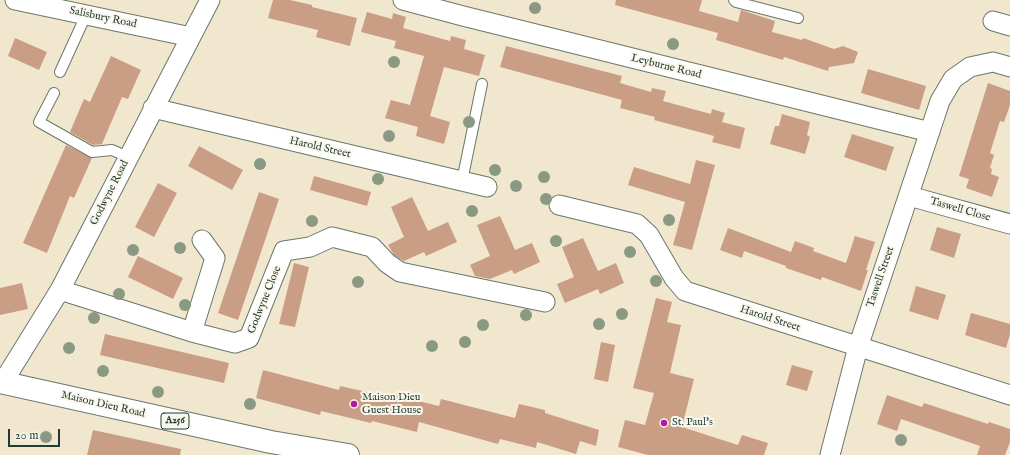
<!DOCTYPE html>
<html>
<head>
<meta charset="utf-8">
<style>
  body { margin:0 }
  #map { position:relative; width:1010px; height:455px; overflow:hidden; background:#f1e7ce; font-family:"IM FELL English",serif }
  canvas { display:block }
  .scale { position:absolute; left:8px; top:429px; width:52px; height:18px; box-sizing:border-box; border:2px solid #1f3d34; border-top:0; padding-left:5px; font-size:12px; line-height:14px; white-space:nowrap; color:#1f3d34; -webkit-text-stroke:3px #fbf7ec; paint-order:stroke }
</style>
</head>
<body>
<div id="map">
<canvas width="1010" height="455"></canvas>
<div class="scale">20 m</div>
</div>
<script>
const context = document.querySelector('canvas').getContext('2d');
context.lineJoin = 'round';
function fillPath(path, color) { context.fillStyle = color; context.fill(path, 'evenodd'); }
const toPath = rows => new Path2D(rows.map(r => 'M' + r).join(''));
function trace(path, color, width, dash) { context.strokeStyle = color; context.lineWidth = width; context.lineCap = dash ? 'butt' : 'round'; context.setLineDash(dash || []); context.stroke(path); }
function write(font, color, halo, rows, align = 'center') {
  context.font = font + ' "IM FELL English",serif'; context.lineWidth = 4; context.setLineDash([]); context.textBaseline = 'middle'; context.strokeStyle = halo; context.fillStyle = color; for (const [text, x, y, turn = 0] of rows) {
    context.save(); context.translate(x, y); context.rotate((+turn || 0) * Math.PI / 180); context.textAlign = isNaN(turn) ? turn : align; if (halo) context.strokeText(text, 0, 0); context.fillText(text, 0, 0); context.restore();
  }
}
fillPath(toPath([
  [273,0,290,0,312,5,312,7,357,18,350,46,316,37,318,30,268,18],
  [616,0,702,0,699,11,738,22,741,10,775,21,772,32,802,40,803,38,834,49,843,46,858,52,854,63,829,67,828,71,784,57,783,60,716,40,718,33,615,5],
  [367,12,392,19,393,13,406,17,403,28,450,41,451,36,466,40,464,49,485,55,479,76,444,67,430,116,450,122,444,144,416,136,418,127,385,118,391,100,410,105,424,56,394,48,396,41,361,32],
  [15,38,47,52,39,70,8,56],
  [506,46,622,76,620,83,651,92,652,88,666,91,663,101,711,114,712,109,725,113,722,122,745,128,740,149,712,142,714,136,654,120,655,117,620,108,622,100,500,67],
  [111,56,141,70,128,99,122,97,102,144,93,145,70,132,84,99,90,102],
  [868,69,926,86,919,110,861,93],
  [988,83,1010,91,1010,105,1004,122,1000,121,990,153,994,155,990,168,992,169,991,174,999,177,992,197,966,188,969,179,959,176],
  [782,114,810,122,807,135,810,137,805,154,770,144,775,126,779,126],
  [852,134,894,147,886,171,844,157],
  [66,145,92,158,74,198,70,196,47,253,23,243],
  [199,146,243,170,232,190,188,166],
  [696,160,715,165,692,250,673,245,685,202,628,185,634,167,690,184],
  [314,176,371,192,367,206,310,190],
  [158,183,177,193,154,237,135,227],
  [259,192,279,199,238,320,218,313],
  [412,197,428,231,448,222,457,242,426,256,424,252,404,261,394,255,388,245,404,237,391,207],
  [500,216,515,250,532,243,540,262,514,274,512,270,490,279,475,276,470,265,490,256,477,225],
  [937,227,961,234,954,258,930,250],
  [728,228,791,252,795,241,814,248,813,251,846,263,855,236,875,242,866,270,868,270,861,291,822,277,821,280,786,268,786,266,744,251,742,258,720,250],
  [583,238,598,271,616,263,624,283,600,294,598,289,565,303,557,284,574,277,562,247],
  [138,256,183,278,173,299,128,277],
  [294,263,309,267,295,327,279,324],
  [22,283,28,309,0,315,0,288],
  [916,286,946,295,938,320,909,311],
  [656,298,672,302,667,322,681,325,670,373,694,379,682,427,738,445,742,435,768,443,764,455,648,455,618,447,625,420,645,425,654,393,633,388],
  [971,313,1010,324,1010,334,1006,348,965,335],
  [105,334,229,363,224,383,100,355],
  [601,342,615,345,608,382,594,379],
  [792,365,813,371,807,391,786,385],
  [263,370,339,390,340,386,389,397,390,394,439,406,441,399,515,418,519,404,545,410,545,413,599,430,596,446,580,441,576,454,537,442,536,448,500,439,498,444,419,422,417,432,372,421,371,423,321,411,320,415,256,398],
  [887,395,922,407,924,403,988,424,989,422,1010,429,1010,442,1005,455,977,455,980,446,901,419,897,431,877,424],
  [93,430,181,449,180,455,87,455]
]), '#ca9d85');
const lane = toPath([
  [734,0,736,2,798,18],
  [60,72,86,15],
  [54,93,39,122,92,152,112,150,128,157],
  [462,181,482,84]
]);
const street = toPath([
  [15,0,191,37],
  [403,0,463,16,930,132],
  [993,21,1010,26],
  [153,108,487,187],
  [909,196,1010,224],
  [559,205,637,224,649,235,674,278,685,291,1010,395],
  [60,290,192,332,235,343,249,338,284,251,310,247,332,237,372,247,387,263,400,272,545,302],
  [192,332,215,258,202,240],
  [3,382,60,290,210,0],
  [830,455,858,347,940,101,953,79,970,67,993,62,1010,67]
]);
const primary = toPath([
  [0,382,271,442,348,455]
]);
trace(lane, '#68786a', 12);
trace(street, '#68786a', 21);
trace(primary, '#68786a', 24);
trace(lane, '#fff', 10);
trace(street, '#fff', 19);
trace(primary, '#fff', 22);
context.fillStyle = '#8b9982';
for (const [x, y] of [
  [535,8],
  [673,44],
  [394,62],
  [469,122],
  [389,136],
  [260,164],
  [495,170],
  [544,177],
  [378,179],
  [516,186],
  [546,199],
  [472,211],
  [669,220],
  [312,221],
  [556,241],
  [180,248],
  [133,250],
  [630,252],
  [656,281],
  [358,282],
  [119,294],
  [185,305],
  [622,314],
  [526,315],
  [94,318],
  [599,324],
  [483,325],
  [465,342],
  [432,346],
  [69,348],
  [103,371],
  [158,392],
  [250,404],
  [46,437],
  [901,440]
]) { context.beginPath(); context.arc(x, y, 6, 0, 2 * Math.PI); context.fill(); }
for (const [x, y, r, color] of [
  [354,404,4,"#b5179e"],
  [664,423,4,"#b5179e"]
]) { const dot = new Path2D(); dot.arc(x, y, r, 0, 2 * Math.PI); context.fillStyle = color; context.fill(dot); trace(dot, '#fbf7ec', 1.5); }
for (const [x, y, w] of [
  [175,421,28]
]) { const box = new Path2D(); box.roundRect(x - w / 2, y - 8, w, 16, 3); context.fillStyle = '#fbf7ec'; context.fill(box); trace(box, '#1f3d34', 1); }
write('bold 10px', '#1f3d34', null, [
  ["A256",175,421]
]);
write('11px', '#1f3d34', '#fbf7ec', [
  ["Salisbury Road",103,18,12],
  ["Leyburne Road",666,67,14],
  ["Harold Street",320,148,13],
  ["Godwyne Road",110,193,-63],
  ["Taswell Close",960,210,16],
  ["Taswell Street",881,277,-71],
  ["Godwyne Close",265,300,-68],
  ["Harold Street",770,319,18],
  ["Maison Dieu Road",103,405,13]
]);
write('11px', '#1f3d34', '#fbf7ec', [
  ["Maison Dieu",362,398],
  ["Guest House",362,411],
  ["St. Paul's",672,423]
], 'left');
</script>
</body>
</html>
